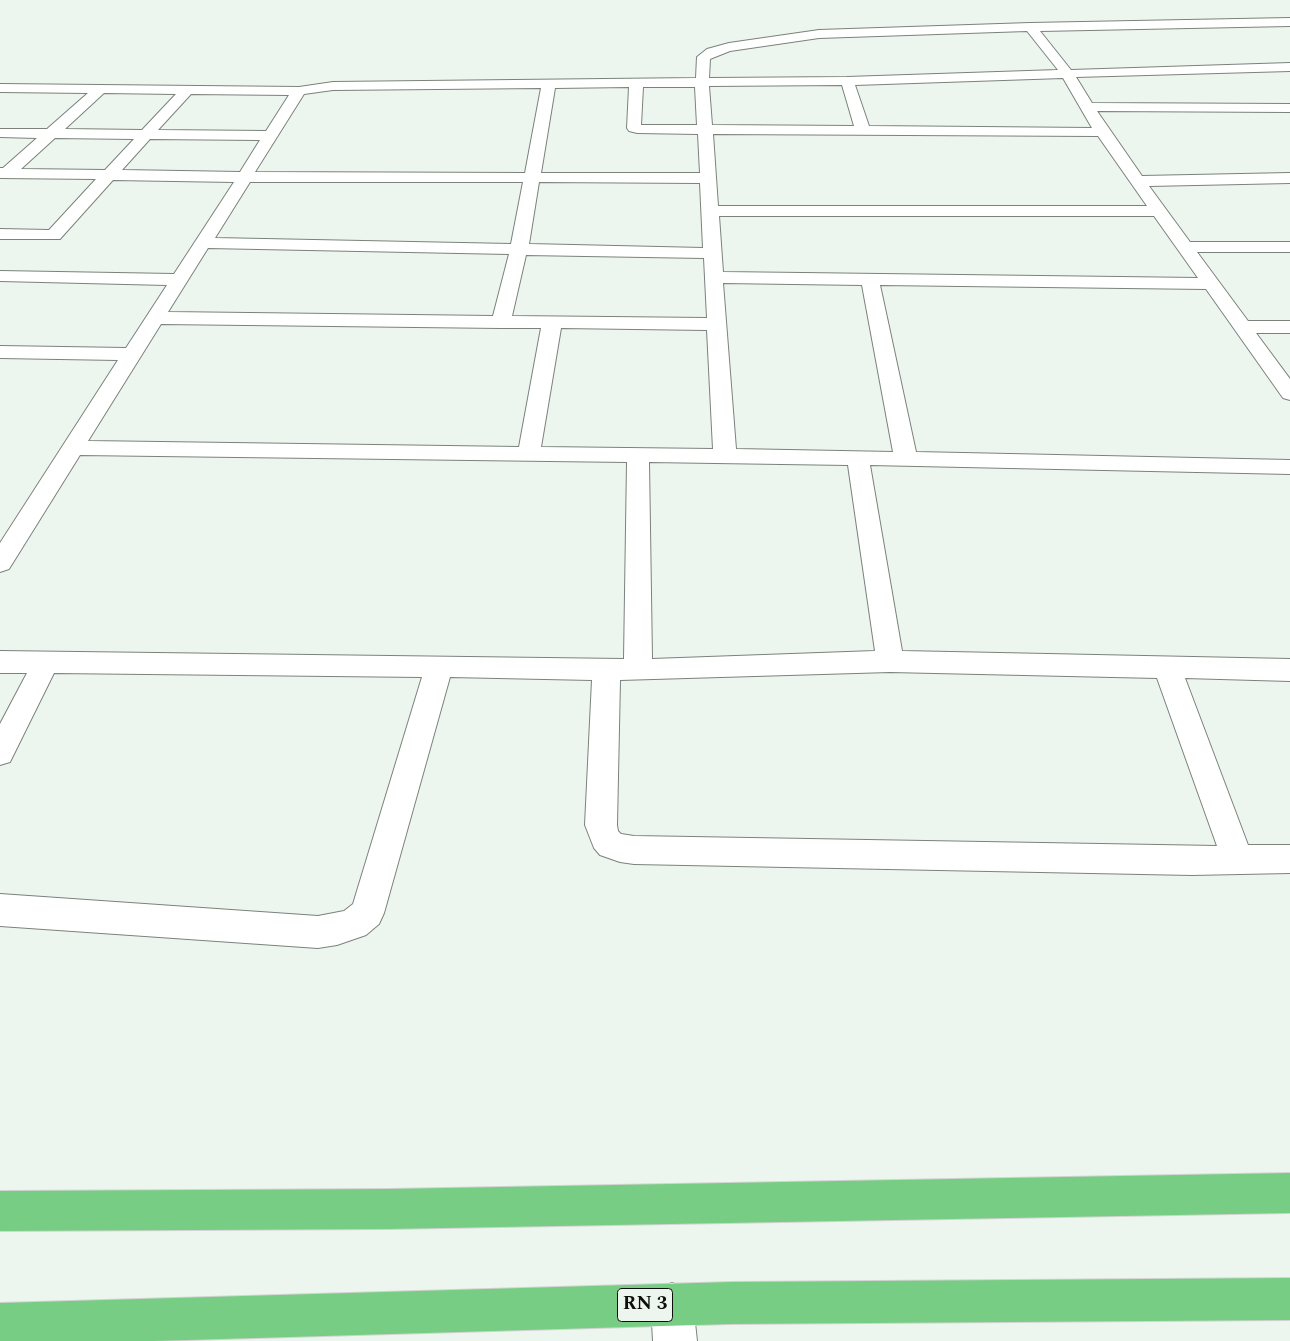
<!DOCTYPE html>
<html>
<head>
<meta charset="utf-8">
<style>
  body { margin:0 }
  canvas { display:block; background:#edf6ee }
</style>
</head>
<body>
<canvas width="1290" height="1341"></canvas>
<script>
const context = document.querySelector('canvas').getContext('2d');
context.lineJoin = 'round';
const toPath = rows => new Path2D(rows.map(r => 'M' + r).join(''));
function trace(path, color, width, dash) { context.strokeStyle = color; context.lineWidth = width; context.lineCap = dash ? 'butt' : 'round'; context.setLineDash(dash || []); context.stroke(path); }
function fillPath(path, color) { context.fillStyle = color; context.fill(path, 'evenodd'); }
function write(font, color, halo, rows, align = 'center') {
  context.font = font + ' Spectral,serif'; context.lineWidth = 4; context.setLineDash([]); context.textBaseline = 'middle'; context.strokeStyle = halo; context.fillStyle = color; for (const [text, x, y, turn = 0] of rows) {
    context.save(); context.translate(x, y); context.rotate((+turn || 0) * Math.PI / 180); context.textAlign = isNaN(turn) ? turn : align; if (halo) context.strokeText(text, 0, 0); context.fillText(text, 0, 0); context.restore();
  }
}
const street = toPath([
  [1290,18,1290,26,1040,31,1071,70,1290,63,1290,71,1076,77,1092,103,1290,104,1290,112,1097,111,1142,176,1290,173,1290,183,1149,186,1190,242,1290,242,1290,252,1197,252,1248,321,1290,321,1290,333,1256,333,1290,379,1290,400,1283,398,1206,289,880,285,916,452,1290,460,1290,474,870,465,902,651,1290,659,1290,681,1185,678,1248,845,1290,845,1290,873,1192,875,634,864,620,862,600,855,594,848,585,825,592,680,450,677,384,913,379,924,366,935,337,945,318,948,0,926,0,894,318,916,344,911,353,904,422,677,54,673,10,762,0,765,0,724,27,673,0,673,0,651,624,659,627,462,80,455,9,569,0,572,0,543,118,360,0,358,0,346,126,348,167,285,0,281,0,271,174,274,234,182,113,180,60,239,0,239,0,229,49,230,96,179,0,178,0,168,3,168,37,138,0,137,0,129,47,129,88,93,0,92,0,84,299,87,333,82,696,78,697,57,707,49,729,43,819,30,1030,23,1290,18],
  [1027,31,1058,70,847,77,709,78,710,59,730,51,819,38,1027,31],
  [1063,78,1092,128,869,126,855,85,1063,78],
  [842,85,854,126,712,125,709,86,842,85],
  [629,87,627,128,629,131,637,133,698,134,700,173,541,173,555,88,629,87],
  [643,87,695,87,697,125,641,125,643,87],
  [541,88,525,173,255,172,304,94,333,90,541,88],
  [104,93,176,94,142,130,65,129,104,93],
  [191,94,289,95,266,131,158,130,191,94],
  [713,134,1098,136,1147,206,718,206,713,134],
  [55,138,134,139,105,170,21,169,55,138],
  [150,139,260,140,240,172,122,170,150,139],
  [250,182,523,182,511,244,215,238,250,182],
  [539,182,700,183,703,248,529,244,539,182],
  [719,216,1154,216,1198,278,723,272,719,216],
  [208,248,509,254,493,316,168,312,208,248],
  [526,255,704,258,707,318,512,316,526,255],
  [723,283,862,285,893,452,736,449,723,283],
  [161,324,501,328,541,328,519,447,88,441,161,324],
  [561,328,707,330,713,449,541,447,561,328],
  [649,462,848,465,875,651,652,659,649,462],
  [890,672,1157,678,1217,846,634,836,621,834,618,831,617,825,620,680,890,672],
  [672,1283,687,1289,693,1304,697,1341,653,1341,651,1304,657,1289,672,1283]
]);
const highway = toPath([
  [1290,1173,1290,1213,388,1229,0,1231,0,1191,388,1189,1290,1173],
  [1290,1278,1290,1320,731,1324,154,1341,0,1341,0,1303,731,1282,1290,1278]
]);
trace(street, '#7b827b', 2);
trace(highway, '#d3d4d3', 2);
fillPath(street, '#fff');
fillPath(highway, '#78cd85');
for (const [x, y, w] of [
  [645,1305,55]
]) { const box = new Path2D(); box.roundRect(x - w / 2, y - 16.5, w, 33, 4); context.fillStyle = '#edf6ee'; context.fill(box); trace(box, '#0c0f0c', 1); }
write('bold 19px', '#0c0f0c', null, [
  ["RN 3",645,1305]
]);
</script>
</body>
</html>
